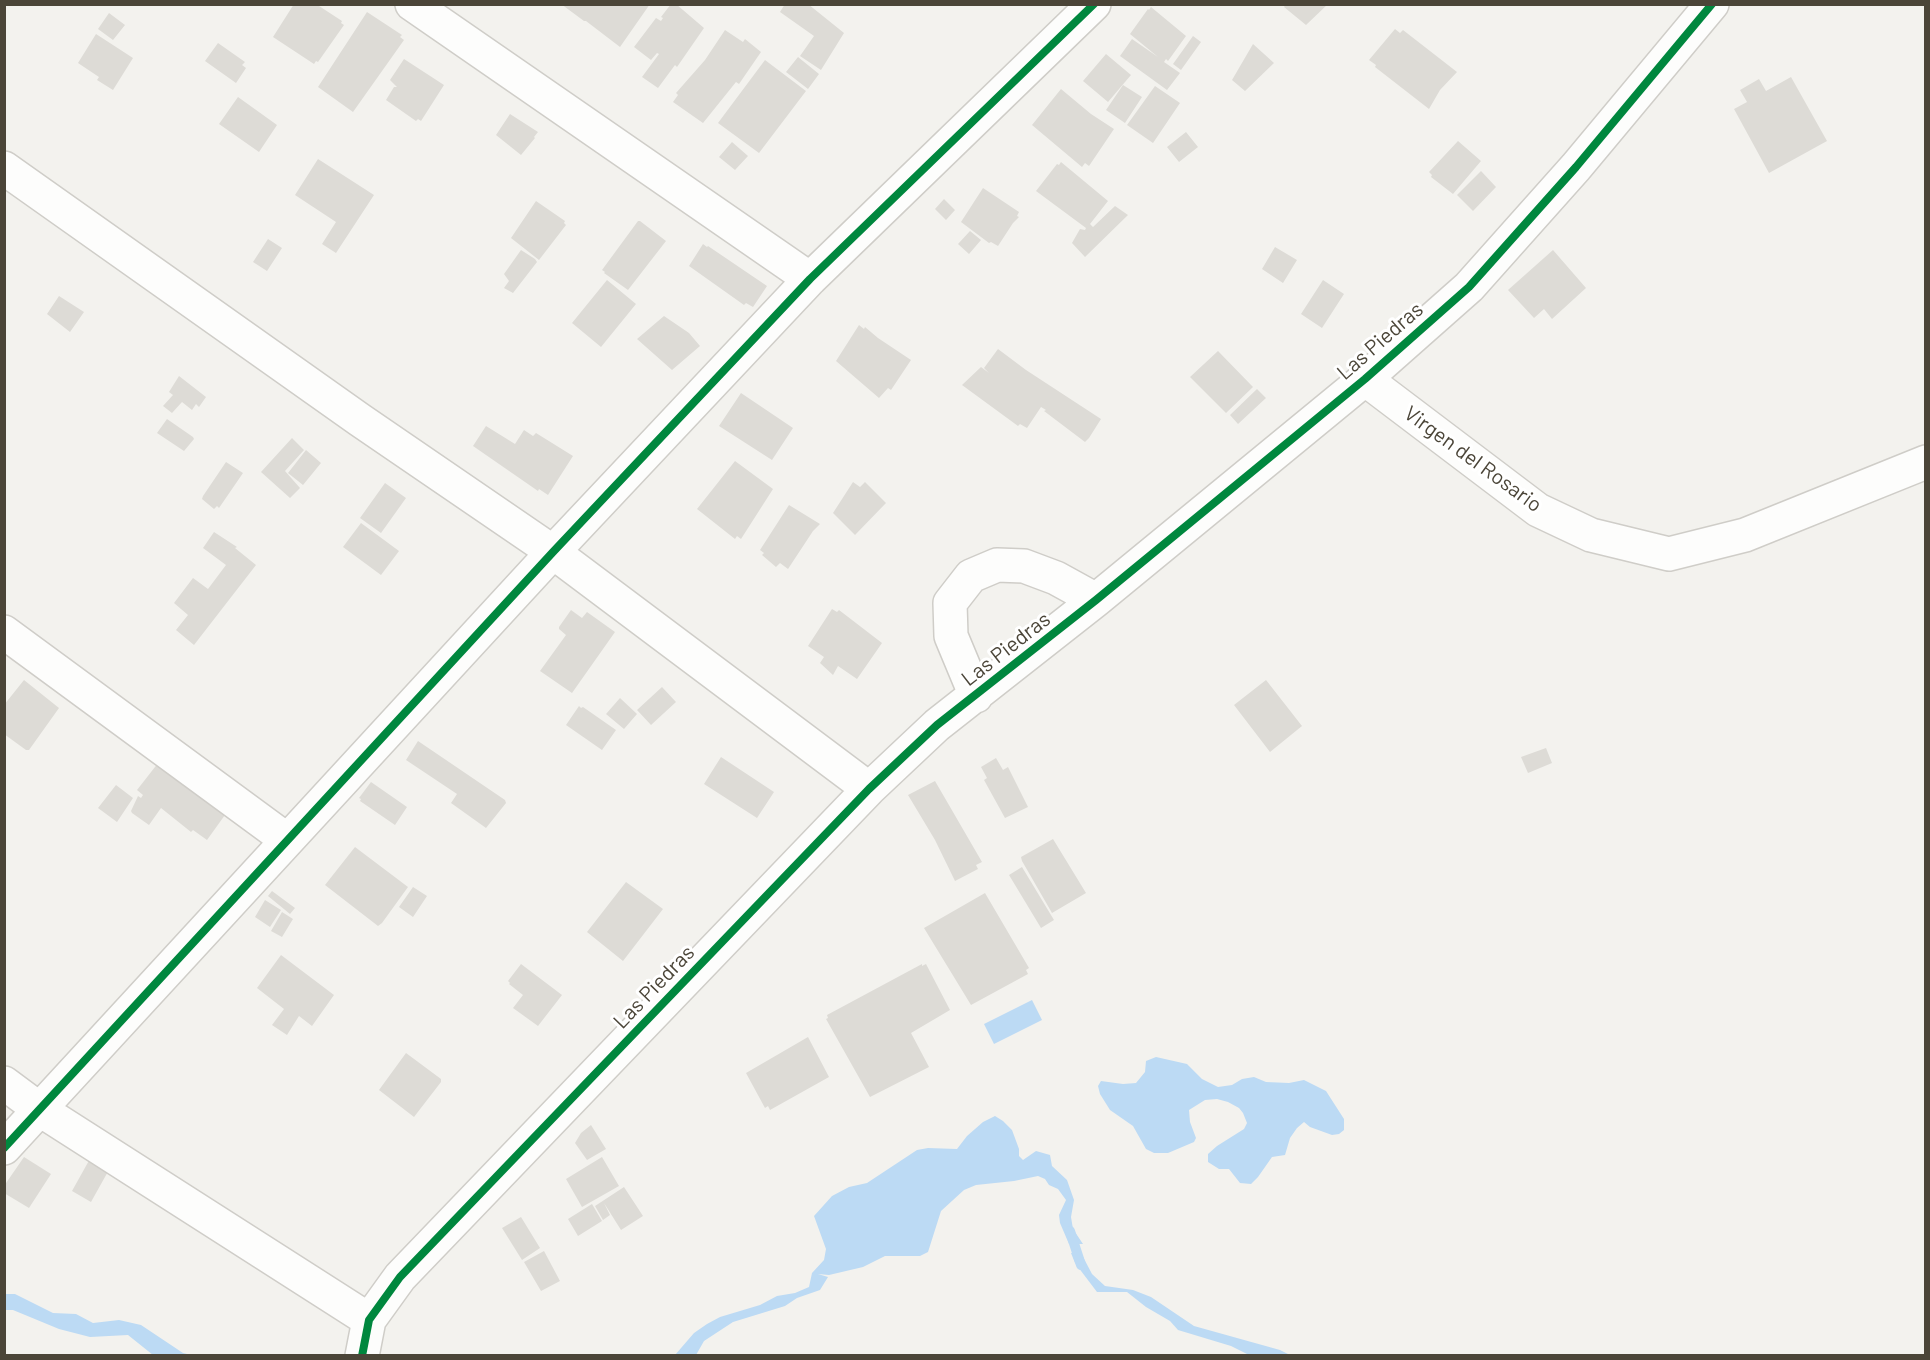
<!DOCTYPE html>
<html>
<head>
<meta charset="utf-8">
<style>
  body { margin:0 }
  #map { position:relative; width:1930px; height:1360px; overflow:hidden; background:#f3f2ee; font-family:Barlow,sans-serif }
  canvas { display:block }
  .frame { position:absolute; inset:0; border:6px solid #4b4538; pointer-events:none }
</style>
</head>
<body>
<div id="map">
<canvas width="1930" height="1360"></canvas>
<div class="frame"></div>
</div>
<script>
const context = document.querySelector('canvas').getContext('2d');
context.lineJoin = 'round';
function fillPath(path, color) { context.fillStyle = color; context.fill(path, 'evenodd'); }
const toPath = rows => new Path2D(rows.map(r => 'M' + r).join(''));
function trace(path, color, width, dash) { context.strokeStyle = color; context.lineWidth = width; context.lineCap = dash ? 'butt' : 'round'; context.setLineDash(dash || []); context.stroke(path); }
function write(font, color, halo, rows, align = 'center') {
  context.font = font + ' Barlow,sans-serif'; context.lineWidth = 6; context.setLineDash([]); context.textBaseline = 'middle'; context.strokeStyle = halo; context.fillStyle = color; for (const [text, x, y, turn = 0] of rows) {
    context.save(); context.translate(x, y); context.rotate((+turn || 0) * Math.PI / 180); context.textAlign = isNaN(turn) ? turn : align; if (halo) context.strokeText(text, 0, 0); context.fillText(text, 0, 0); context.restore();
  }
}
fillPath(toPath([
  [1032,1000,1042,1020,994,1044,984,1024],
  [1156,1057,1187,1064,1202,1079,1218,1087,1232,1085,1242,1079,1254,1077,1266,1082,1289,1083,1304,1080,1326,1091,1344,1119,1344,1130,1339,1134,1332,1135,1310,1127,1304,1122,1297,1128,1290,1138,1285,1155,1272,1157,1258,1177,1251,1184,1240,1183,1229,1169,1219,1169,1208,1162,1208,1154,1217,1146,1244,1129,1247,1123,1243,1113,1239,1108,1228,1102,1217,1099,1205,1100,1189,1110,1190,1122,1196,1138,1194,1142,1168,1153,1154,1153,1146,1149,1133,1126,1110,1110,1100,1094,1098,1086,1101,1081,1123,1084,1136,1083,1145,1072,1146,1061],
  [995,1116,1003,1121,1012,1130,1019,1149,1019,1156,1023,1160,1036,1151,1050,1155,1052,1166,1067,1180,1074,1200,1071,1217,1073,1229,1083,1244,1069,1244,1060,1223,1059,1215,1066,1200,1058,1189,1049,1185,1045,1179,1038,1176,1014,1181,976,1185,964,1190,941,1211,928,1252,920,1256,885,1256,863,1267,829,1275,818,1274,828,1277,820,1290,797,1298,785,1306,733,1322,704,1341,696,1355,675,1355,694,1333,707,1324,720,1317,760,1305,777,1296,795,1293,809,1287,812,1273,824,1260,826,1249,814,1216,832,1196,849,1187,867,1183,917,1150,928,1148,957,1149,967,1136,983,1122],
  [1071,1253,1081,1253,1092,1274,1105,1286,1133,1290,1151,1297,1194,1326,1280,1350,1290,1355,1247,1354,1231,1346,1178,1330,1170,1321,1146,1307,1127,1292,1097,1292,1075,1263],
  [5,1294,15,1294,53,1313,76,1314,93,1323,119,1320,141,1325,183,1353,191,1355,153,1355,128,1335,90,1337,59,1329,13,1310,5,1310]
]), '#bcdaf4');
trace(toPath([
  [1070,1231,1081,1265]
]), '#bcdaf4', 10);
fillPath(toPath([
  [294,4,316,4,342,21,341,23,344,25,318,62,316,61,314,64,273,37],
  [561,4,650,4,620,47,586,21,584,21],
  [671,4,676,4,704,28,677,67,675,65,658,88,642,77,659,54,657,53,651,60,634,47,656,18,661,21,663,18,661,17],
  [785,4,808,4,844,33,821,70,800,56,814,36,780,12],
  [1286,4,1328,4,1306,25,1284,7],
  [1151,7,1186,36,1168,61,1166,59,1164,62,1180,73,1167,90,1120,56,1132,39,1158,57,1130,34,1148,9,1149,10],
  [367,12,402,35,400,37,404,40,353,112,318,87],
  [109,13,125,25,113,40,98,29],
  [1395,29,1400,33,1403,30,1457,72,1440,90,1429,109,1375,67,1376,65,1369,60],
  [725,30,743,42,745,39,761,52,739,84,736,82,703,123,673,102,678,95,676,93,705,60],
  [96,34,133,58,113,90,97,80,99,77,78,63],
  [1193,36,1201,42,1181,70,1173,64],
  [218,43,245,62,242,65,246,68,236,83,205,61],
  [1253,44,1274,63,1245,91,1232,80],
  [1106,54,1131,75,1108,102,1083,81],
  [798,57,819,74,808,89,786,72],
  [404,59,444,85,421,121,418,119,416,121,386,100,394,87,397,87,390,80],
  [765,60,806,91,759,153,718,123],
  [1791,77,1827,141,1769,173,1734,109,1747,102,1740,90,1759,79,1766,91],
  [1123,85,1142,97,1125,123,1106,110],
  [1155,86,1180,103,1153,143,1127,125],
  [1061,89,1091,114,1114,129,1089,166,1085,163,1082,167,1032,125],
  [238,97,277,125,259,152,219,124],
  [510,114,538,132,534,137,535,138,521,155,496,135],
  [1186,132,1198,147,1179,162,1167,147],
  [1458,141,1481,161,1453,194,1431,177,1432,175,1429,172],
  [732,142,748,156,735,170,719,157],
  [318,159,374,195,336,253,322,244,336,222,295,195],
  [1061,162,1108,201,1090,224,1093,227,1115,206,1128,215,1085,257,1072,243,1080,229,1085,230,1086,228,1036,191,1057,164,1059,165],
  [1481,171,1496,187,1473,211,1457,195],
  [983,188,1019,212,1017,216,1019,217,1013,223,998,246,991,242,989,243,961,222],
  [944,199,955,210,946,220,935,209],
  [536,201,565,221,564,223,566,225,539,260,511,238],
  [638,221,640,221,666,241,628,290,604,273,605,272,602,270],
  [970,231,981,240,969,254,958,244],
  [268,239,282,248,267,271,253,262],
  [703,244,707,247,708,246,767,286,753,307,746,303,744,305,689,266],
  [1275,247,1297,260,1283,283,1262,269],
  [521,250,535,259,537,262,513,293,504,288,509,281,504,274],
  [1553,250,1586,288,1552,319,1544,309,1534,318,1508,290],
  [607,280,636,304,601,347,572,323],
  [1323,280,1344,294,1322,328,1301,314],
  [59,296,84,312,70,332,47,314],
  [664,316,689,333,700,346,672,370,637,339],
  [859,325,864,329,865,327,878,338,911,360,891,390,888,388,879,398,836,361],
  [998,349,1026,370,1101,419,1089,438,1085,442,1044,411,1046,410,1041,407,1027,428,1020,424,1018,426,962,385,981,367,989,373,984,368],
  [1218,351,1253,387,1226,413,1190,377],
  [179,376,206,397,199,407,196,404,192,410,182,402,172,413,163,406,173,395,169,392],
  [1257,389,1266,398,1238,424,1230,415],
  [741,393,793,428,772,460,719,426],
  [167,419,193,437,194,439,184,451,157,433],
  [486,426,515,444,524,430,533,436,536,433,573,456,548,495,539,489,538,491,473,446],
  [292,438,304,450,285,471,300,488,290,498,261,472],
  [306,450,321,463,303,485,288,473],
  [735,461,773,489,741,539,737,536,735,539,697,509],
  [226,462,243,473,219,508,217,506,214,509,202,499,203,496],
  [853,482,860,487,865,482,886,503,855,535,833,513],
  [385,483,406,498,381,533,360,518],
  [789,505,820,524,813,531,788,569,780,563,776,567,762,555,764,553,760,550],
  [361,523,399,551,381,575,343,547],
  [214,532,237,547,235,548,256,565,194,645,176,630,188,615,174,603,193,578,208,589,226,565,203,548],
  [832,609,837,612,839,610,882,643,857,679,838,666,833,675,820,663,824,657,808,646],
  [571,610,582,618,587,612,615,632,572,693,540,671,566,635,559,629,559,627],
  [24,680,59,708,29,750,26,750,4,734,4,705],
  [1266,680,1302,726,1270,752,1234,705],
  [662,687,676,702,651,725,637,710],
  [620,698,637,714,624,729,606,714],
  [579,706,581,708,583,707,616,730,602,750,566,725],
  [418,741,505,800,506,803,486,828,451,803,457,794,406,760],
  [1546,748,1552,763,1528,773,1521,757],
  [721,757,774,792,757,818,704,784],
  [162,758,230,808,207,840,193,830,191,832,161,808,149,825,132,813,131,811,138,796,141,798,143,795,137,790],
  [996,758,1003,770,1008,767,1028,807,1005,818,984,780,987,778,981,767],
  [935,781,982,862,976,865,978,869,955,881,935,840,908,795],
  [371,782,407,807,395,825,360,801,361,799,359,798],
  [116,785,133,798,117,822,98,808],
  [1053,839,1086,893,1052,913,1022,861,1021,857],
  [355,847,408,887,382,923,378,926,325,885],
  [1022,867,1054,920,1041,928,1009,875],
  [626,882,663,909,623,961,587,932],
  [413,887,427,896,413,917,399,907],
  [272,891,295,908,290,914,268,896],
  [985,893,1029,968,1026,970,1028,974,971,1005,924,928],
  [265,900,281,910,270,927,255,917],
  [282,912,293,919,282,937,271,931],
  [281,955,334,995,312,1026,299,1016,287,1035,272,1025,284,1009,257,988],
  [521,964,562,995,538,1026,513,1008,523,995,509,984,510,983,508,981],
  [922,964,922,966,926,964,950,1010,911,1033,929,1067,870,1097,826,1019,828,1018,827,1015],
  [808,1037,829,1077,770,1110,768,1106,765,1108,746,1073],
  [406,1053,441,1079,441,1082,414,1117,379,1090],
  [591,1125,606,1149,587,1160,575,1143,581,1133],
  [96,1148,115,1159,91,1202,72,1191],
  [24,1157,51,1174,29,1208,4,1193,4,1186],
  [602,1157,619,1186,582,1207,566,1179],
  [624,1187,643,1216,621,1230,604,1203,610,1215,603,1220,595,1206],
  [592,1204,602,1221,578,1236,568,1219],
  [521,1217,540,1248,522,1260,502,1228],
  [544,1251,560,1281,541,1291,524,1262]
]), '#dddbd6');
const minor = toPath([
  [412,4,810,279],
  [4,168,360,420,553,552,869,789],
  [1365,379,1538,510,1591,535,1669,554,1745,535,1926,462],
  [4,632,287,840],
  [976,696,951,636,950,603,971,576,997,565,1024,566,1056,578,1096,600],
  [4,1083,39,1109,369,1320],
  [4,1148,553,552,810,279,1094,4],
  [362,1356,369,1320,400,1277,869,789,937,725,1096,600,1365,379,1469,287,1576,167,1712,4]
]);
trace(minor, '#cfcdc8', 36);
trace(minor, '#fdfdfc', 33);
trace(toPath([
  [4,1148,553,552,810,279,1094,4],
  [362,1356,369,1320,400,1277,869,789,937,725,1096,600,1365,379,1469,287,1576,167,1712,4]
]), '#00873e', 8);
write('21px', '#4b4538', '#fff', [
  ["Las Piedras",1380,341,-41],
  ["Virgen del Rosario",1473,459,36],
  ["Las Piedras",1006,649,-38],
  ["Las Piedras",654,987,-46]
]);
</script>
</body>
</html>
